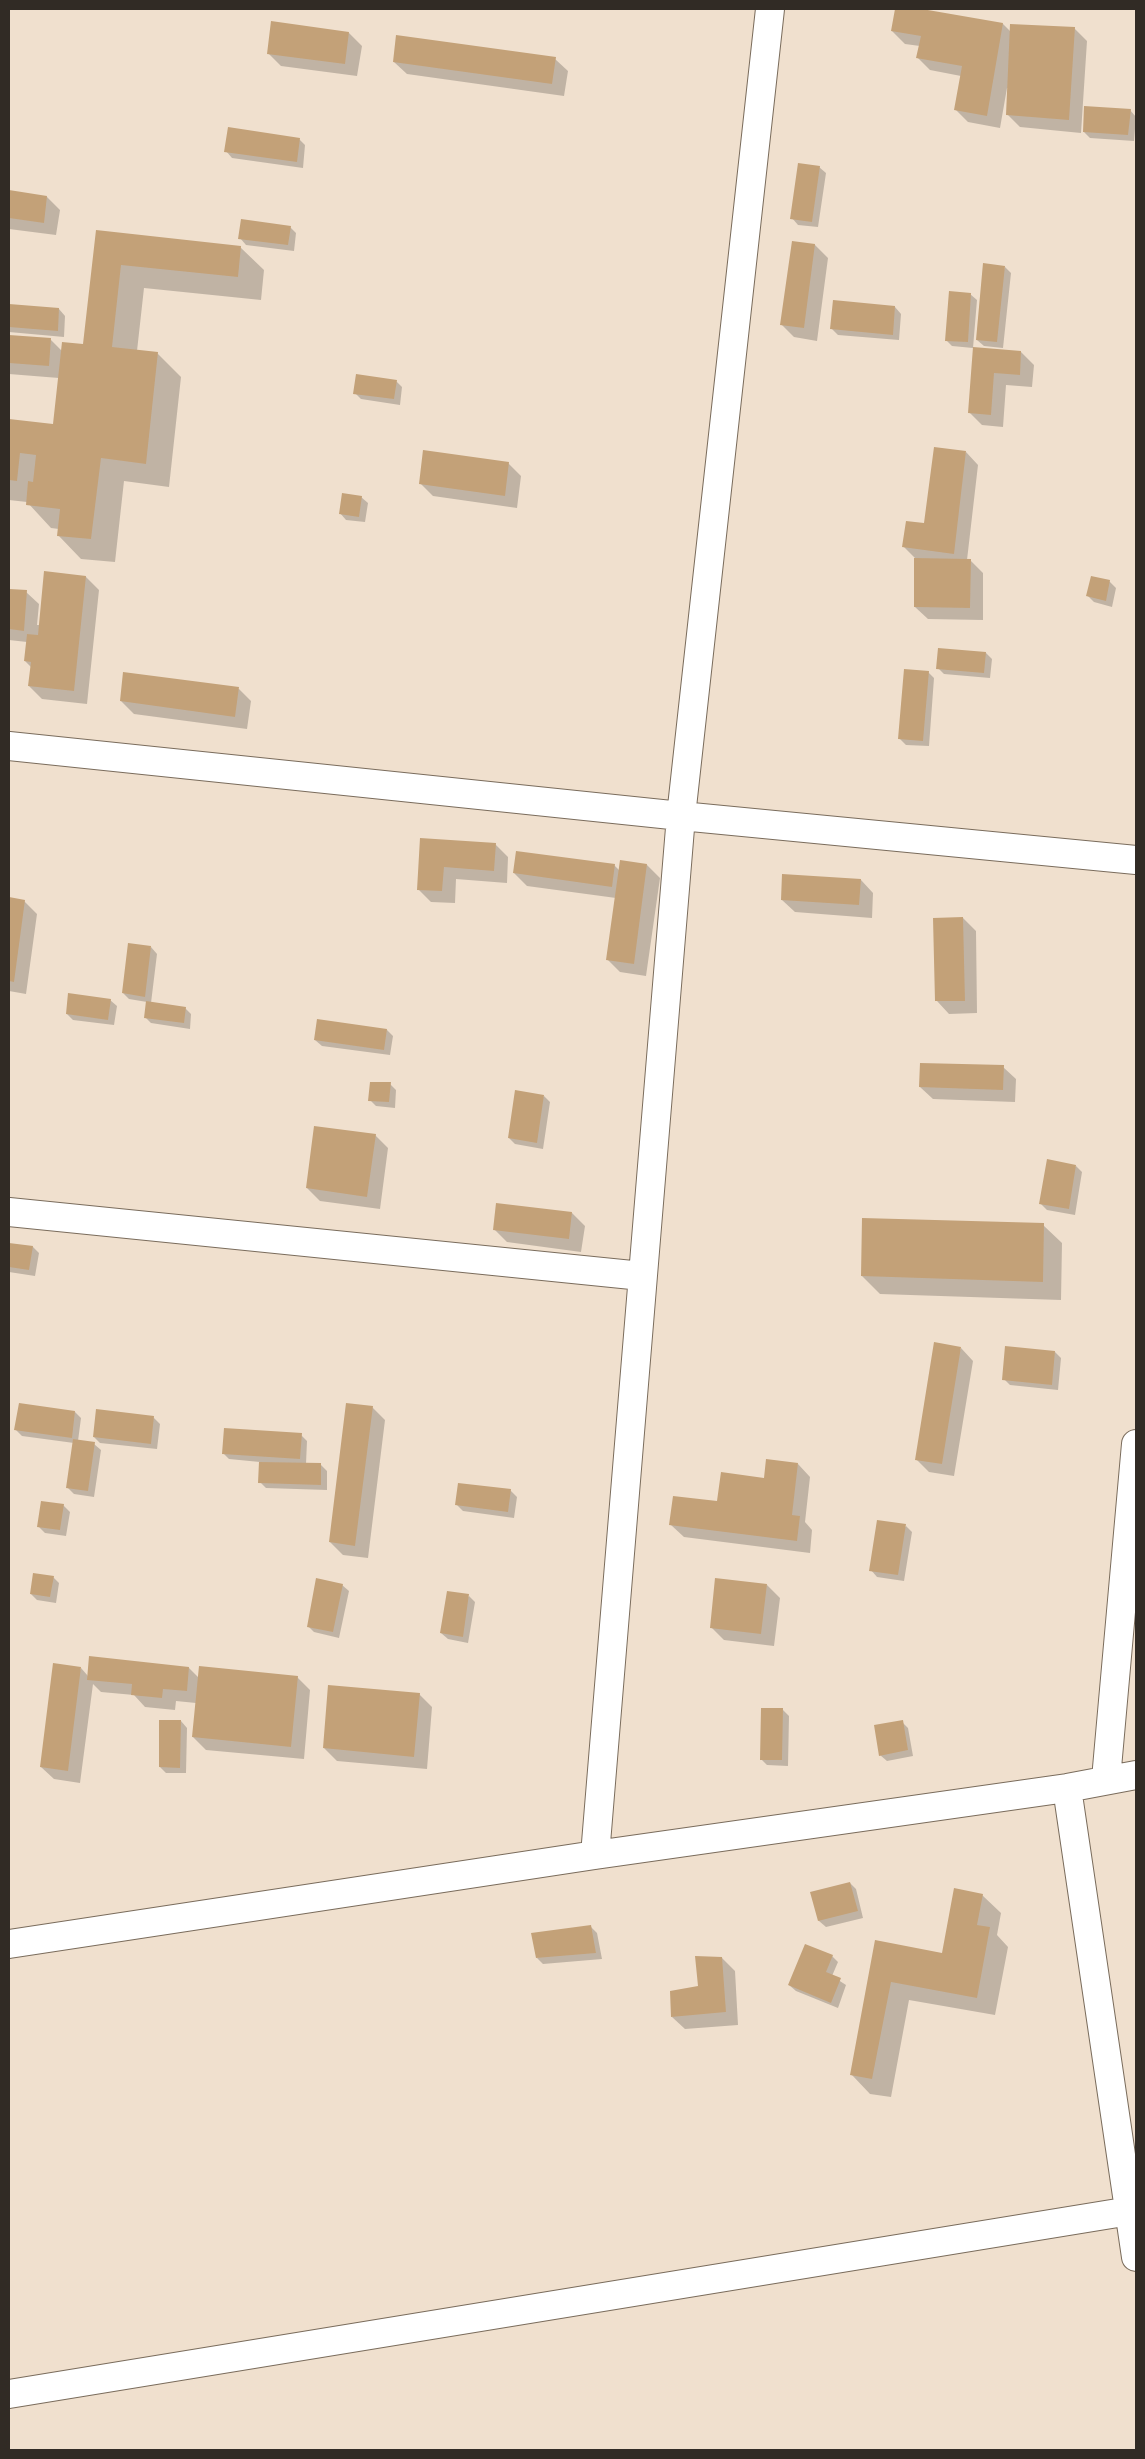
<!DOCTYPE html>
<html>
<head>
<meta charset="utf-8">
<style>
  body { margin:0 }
  #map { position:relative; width:1145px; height:2459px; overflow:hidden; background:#f0e0ce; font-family:Jost,sans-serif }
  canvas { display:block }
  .frame { position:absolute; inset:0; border:10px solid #312b25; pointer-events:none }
</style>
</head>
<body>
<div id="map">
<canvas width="1145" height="2459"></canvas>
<div class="frame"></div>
</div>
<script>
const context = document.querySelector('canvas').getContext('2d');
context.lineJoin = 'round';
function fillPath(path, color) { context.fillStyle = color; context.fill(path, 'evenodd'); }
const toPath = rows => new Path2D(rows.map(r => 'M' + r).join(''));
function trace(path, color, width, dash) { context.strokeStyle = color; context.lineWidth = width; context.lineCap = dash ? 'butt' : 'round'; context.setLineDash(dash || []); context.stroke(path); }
fillPath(toPath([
  [896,9,914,9,1003,24,1011,32,1074,28,1087,41,1081,133,1020,127,1007,114,1008,88,1007,88,1000,128,968,122,956,110,961,76,930,70,918,58,920,46,905,44,892,31],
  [349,33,362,46,357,76,281,66,268,53],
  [555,59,568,71,564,96,407,74,394,62],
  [1130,110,1136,117,1134,141,1090,138,1084,132],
  [299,139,305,145,303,168,232,158,226,151],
  [819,167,826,173,818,227,798,225,792,218],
  [9,192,47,197,60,210,56,235,9,229],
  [290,227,296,233,294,251,246,245,240,238],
  [97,231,240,247,264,270,261,300,144,288,137,351,157,353,181,377,169,487,124,481,115,562,81,559,58,535,59,529,51,528,27,502,9,500,9,421,54,426,59,378,9,374,9,336,50,339,62,351,84,346],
  [793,243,815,245,828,258,817,341,794,337,781,324],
  [1005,267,1011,273,1003,348,984,346,977,340],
  [970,294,977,300,973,348,952,346,946,340],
  [9,306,59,309,65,316,64,337,9,332],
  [895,307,901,314,899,340,838,335,832,329],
  [974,349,1021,352,1034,365,1032,387,1006,385,1003,427,982,425,969,412],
  [396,381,402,387,400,405,361,399,355,393],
  [966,452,978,465,967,560,970,560,983,573,983,620,928,619,915,607,915,558,904,547,925,524],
  [508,463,521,476,517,508,433,496,420,483],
  [361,497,368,503,365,522,346,520,340,513],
  [45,573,86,577,99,590,87,704,42,699,29,686,31,667,25,661,27,642,9,640,9,643,9,590,26,592,39,604,37,625,40,625],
  [1109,581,1116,588,1112,607,1094,602,1088,596],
  [986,653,992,659,990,678,944,674,938,668],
  [928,672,934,678,929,746,906,745,899,738],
  [239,689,251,701,247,729,134,714,121,701],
  [421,839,495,844,508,857,507,883,456,879,455,903,431,902,418,889],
  [614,865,620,871,647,865,660,878,646,976,620,972,608,960,616,898,527,886,514,873],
  [861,880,873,893,872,918,795,912,782,900],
  [9,899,24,901,37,914,26,994,9,991],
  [963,918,976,931,977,1013,949,1014,937,1001],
  [151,947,157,954,151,1003,185,1008,191,1014,190,1029,151,1023,145,1017,147,1002,129,999,123,993],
  [110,1000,117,1006,114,1025,73,1020,67,1014],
  [318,1021,387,1030,393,1036,390,1055,322,1046,315,1040],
  [1003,1067,1016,1079,1015,1102,933,1099,920,1087],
  [390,1084,396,1090,395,1108,376,1106,370,1100],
  [544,1096,550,1102,543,1149,515,1144,509,1138],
  [375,1135,388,1148,380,1209,320,1201,307,1188],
  [1076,1166,1082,1172,1075,1215,1047,1210,1041,1204],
  [572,1213,585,1226,581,1252,507,1242,494,1229],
  [1043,1225,1062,1243,1061,1300,880,1294,862,1276],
  [9,1244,33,1247,39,1253,35,1276,9,1272],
  [961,1348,973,1361,954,1476,929,1472,916,1459],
  [1055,1352,1061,1358,1058,1390,1010,1385,1004,1379],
  [372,1407,385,1420,368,1558,343,1555,330,1542],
  [75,1412,81,1418,78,1441,94,1444,101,1450,94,1497,74,1494,67,1487,74,1443,22,1436,16,1430],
  [153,1417,160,1424,157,1449,100,1443,94,1437],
  [301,1435,307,1441,306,1464,321,1465,327,1471,327,1490,266,1488,260,1482,260,1462,229,1459,223,1453],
  [798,1464,810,1477,805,1522,812,1530,810,1553,684,1537,671,1525],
  [510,1490,517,1497,514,1518,463,1511,457,1505],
  [63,1505,70,1512,66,1536,45,1533,39,1527],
  [906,1526,912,1532,904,1581,877,1577,871,1570],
  [53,1577,59,1583,56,1603,37,1600,31,1594],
  [342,1585,349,1591,339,1638,314,1632,308,1626],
  [767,1585,780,1598,774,1646,724,1640,711,1627],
  [469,1596,475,1602,468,1643,448,1639,441,1633],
  [81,1668,88,1676,189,1668,199,1678,297,1677,310,1690,304,1759,206,1750,193,1737,196,1703,176,1701,175,1710,145,1707,134,1695,101,1692,93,1684,80,1783,54,1779,41,1767],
  [419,1694,432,1707,427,1769,337,1761,324,1748],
  [783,1710,789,1716,788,1766,767,1765,761,1759],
  [181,1721,187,1728,186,1773,166,1773,160,1767],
  [902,1722,908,1728,913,1756,887,1761,880,1755],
  [850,1883,856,1889,863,1918,826,1927,819,1921,812,1893],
  [982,1895,1001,1913,997,1935,1008,1947,995,2015,909,2000,891,2097,870,2094,852,2075,876,1942,943,1955],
  [590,1926,597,1933,602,1959,543,1964,537,1958],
  [832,1956,838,1962,832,1976,846,1985,838,2008,796,1991,789,1985],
  [722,1958,735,1971,738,2025,685,2029,672,2017]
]), '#0003');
fillPath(toPath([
  [895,9,922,9,1003,23,987,116,954,110,962,66,916,58,921,36,891,31],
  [271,21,349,32,345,64,267,54],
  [1010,24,1075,27,1069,120,1006,115],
  [396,35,556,57,552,84,393,62],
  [1084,106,1131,109,1128,135,1083,132],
  [228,127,300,138,297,162,224,152],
  [798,163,820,166,812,222,790,219],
  [9,190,47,196,44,223,9,218],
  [241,219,291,226,288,245,238,239],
  [96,230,241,246,238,277,121,265,112,347,158,352,146,464,101,458,91,539,57,536,60,509,26,505,28,481,33,482,36,455,20,453,17,481,9,480,9,419,53,424,62,342,83,344],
  [792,241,815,244,804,328,780,325],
  [983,263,1005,266,997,342,976,340],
  [949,291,971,293,968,342,945,341],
  [833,300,895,306,893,335,830,329],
  [9,304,59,308,58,331,9,327],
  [9,335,51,338,49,366,9,363],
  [973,347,1021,351,1020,375,994,373,991,415,968,413],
  [356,374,397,380,394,399,353,394],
  [934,447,966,451,954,554,902,547,906,521,924,523],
  [423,450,509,462,505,496,419,484],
  [342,493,362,496,359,517,339,514],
  [914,558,971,559,970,608,914,607],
  [44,571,86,576,74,691,28,686,31,662,24,661,27,634,38,635],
  [1091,576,1110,580,1106,601,1086,596],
  [9,589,27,590,24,631,9,629],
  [938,648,986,652,984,673,936,669],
  [904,669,929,671,923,741,898,739],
  [123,672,239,687,235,717,120,701],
  [420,838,496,843,494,871,444,867,442,891,417,890],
  [516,851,615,864,612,887,513,873],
  [620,860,647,864,634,964,606,960],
  [782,874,861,879,859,905,781,900],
  [9,897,25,900,14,982,9,981],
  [963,917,965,1001,935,1001,933,918],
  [128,943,151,946,145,997,122,993],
  [68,993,111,999,108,1020,66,1014],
  [146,1001,186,1007,184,1023,144,1018],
  [317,1019,387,1029,384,1050,314,1040],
  [920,1063,1004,1065,1003,1090,919,1087],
  [370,1082,391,1082,389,1102,368,1101],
  [515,1090,544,1095,537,1143,508,1138],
  [314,1126,376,1134,367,1197,306,1188],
  [1047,1159,1076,1165,1069,1209,1039,1204],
  [496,1203,572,1212,569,1239,493,1230],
  [862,1218,1044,1223,1043,1282,861,1276],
  [9,1243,33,1246,29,1270,9,1267],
  [934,1342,961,1347,942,1464,915,1460],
  [1005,1346,1055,1351,1052,1385,1002,1380],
  [19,1403,75,1411,72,1438,14,1430],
  [346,1403,373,1406,355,1546,329,1542],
  [96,1409,154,1416,151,1444,93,1437],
  [224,1428,302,1433,300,1459,222,1454],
  [73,1439,95,1442,88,1491,66,1488],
  [766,1459,798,1463,792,1515,800,1516,797,1541,669,1525,673,1496,717,1501,721,1472,764,1478],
  [259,1462,321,1463,321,1485,258,1483],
  [458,1483,511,1489,508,1512,455,1505],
  [41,1501,64,1504,60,1530,37,1527],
  [877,1520,906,1524,898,1575,869,1571],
  [33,1573,54,1576,50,1597,30,1594],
  [316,1578,343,1584,333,1632,307,1627],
  [715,1578,767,1584,761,1634,710,1628],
  [447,1591,469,1594,463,1637,440,1633],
  [89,1656,189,1667,187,1691,163,1689,162,1698,131,1695,132,1684,87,1680],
  [53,1663,81,1667,68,1771,40,1767],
  [199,1666,298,1676,291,1747,192,1737],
  [328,1685,420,1693,414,1757,323,1748],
  [761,1708,783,1708,782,1760,760,1760],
  [159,1720,181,1720,180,1768,159,1767],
  [903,1720,908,1750,879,1756,874,1725],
  [850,1882,858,1911,818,1921,810,1892],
  [954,1888,983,1894,977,1925,990,1927,977,1998,891,1982,872,2079,850,2075,875,1940,942,1953],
  [591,1925,596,1953,536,1958,531,1933],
  [805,1944,833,1955,826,1972,841,1978,831,2003,788,1985],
  [695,1956,722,1957,726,2012,671,2017,670,1991,698,1986]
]), '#c3a178');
const minor = toPath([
  [9,746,681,816,1136,860],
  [9,1212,642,1276],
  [1106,1779,1136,1444],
  [1067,1788,1136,2257],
  [595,1855,681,816,770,9],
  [9,1944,595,1855,1067,1788,1136,1775],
  [9,2394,1136,2210]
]);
trace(minor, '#7a6c5c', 30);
trace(minor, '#fff', 28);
</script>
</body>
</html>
